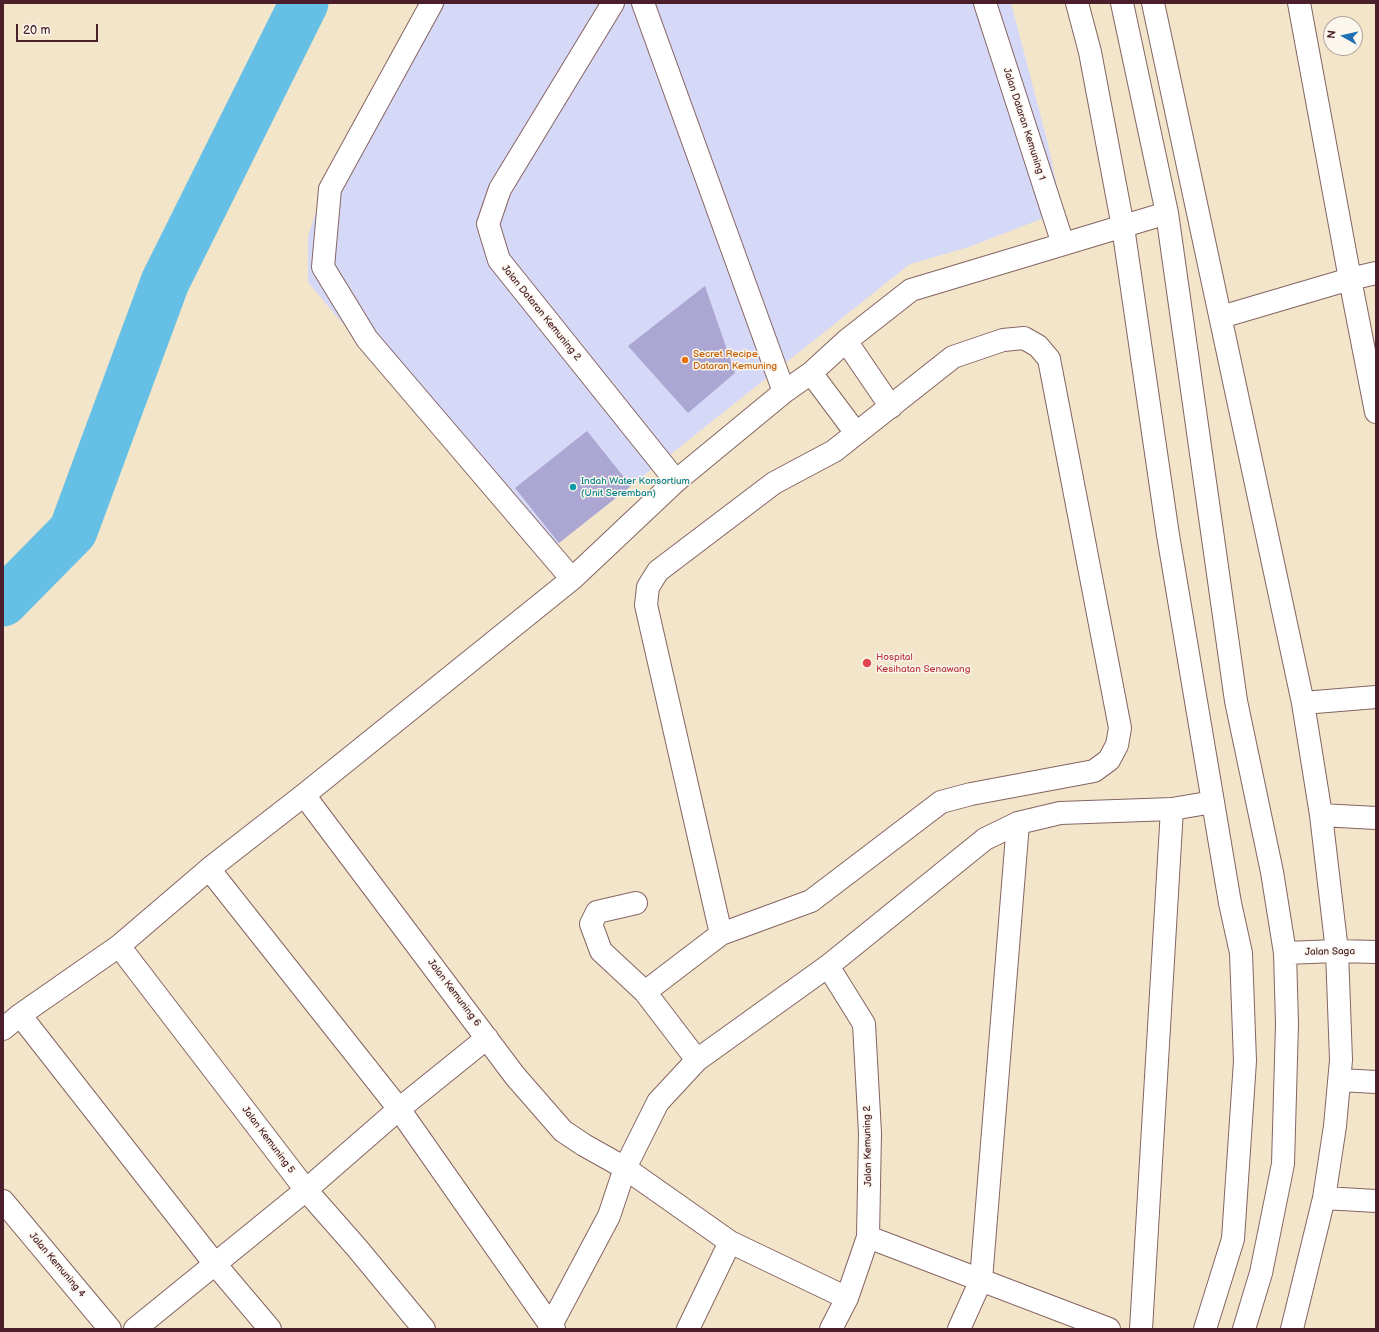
<!DOCTYPE html>
<html>
<head>
<meta charset="utf-8">
<style>
  body { margin:0 }
  #map { position:relative; width:1379px; height:1332px; overflow:hidden; background:#f3e5c9; font-family:"Balsamiq Sans",sans-serif }
  canvas { display:block }
  .frame { position:absolute; inset:0; border:4px solid #4a1f2b; pointer-events:none }
  .north { position:absolute; left:1323px; top:16px; width:40px; height:40px; box-sizing:border-box; background:#fbf7ec; border:1px solid #b4a19f; border-radius:50%; rotate:278deg; font-size:11px; font-weight:700; line-height:16px; text-align:center; color:#4a1f2b }
  .north::after { content:''; display:block; margin:auto; width:14px; height:18px; background:#1f6fb2; clip-path:polygon(50% 0,100% 100%,50% 72%,0 100%) }
  .scale { position:absolute; left:16px; top:24px; width:82px; height:18px; box-sizing:border-box; border:2px solid #4a1f2b; border-top:0; padding-left:5px; font-size:12px; line-height:14px; white-space:nowrap; color:#4a1f2b; -webkit-text-stroke:3px #fbf7ec; paint-order:stroke }
</style>
</head>
<body>
<div id="map">
<canvas width="1379" height="1332"></canvas>
<div class="frame"></div>
<div class="north">N</div>
<div class="scale">20 m</div>
</div>
<script>
const context = document.querySelector('canvas').getContext('2d');
context.lineJoin = 'round';
function fillPath(path, color) { context.fillStyle = color; context.fill(path, 'evenodd'); }
const toPath = rows => new Path2D(rows.map(r => 'M' + r).join(''));
function trace(path, color, width, dash) { context.strokeStyle = color; context.lineWidth = width; context.lineCap = dash ? 'butt' : 'round'; context.setLineDash(dash || []); context.stroke(path); }
function write(font, color, halo, rows, align = 'center') {
  context.font = font + ' "Balsamiq Sans",sans-serif'; context.lineWidth = 3; context.setLineDash([]); context.textBaseline = 'middle'; context.strokeStyle = halo; context.fillStyle = color; for (const [text, x, y, turn = 0] of rows) {
    context.save(); context.translate(x, y); context.rotate((+turn || 0) * Math.PI / 180); context.textAlign = isNaN(turn) ? turn : align; if (halo) context.strokeText(text, 0, 0); context.fillText(text, 0, 0); context.restore();
  }
}
fillPath(toPath([
  [428,3,1011,3,1048,144,1062,211,969,247,910,264,559,543,538,558,308,282,308,236,326,182]
]), '#d6d8f8');
trace(toPath([
  [3,602,73,531,165,282,304,3]
]), '#66bfe4', 49);
fillPath(toPath([
  [705,286,735,373,688,413,628,346],
  [587,431,631,486,559,543,515,488]
]), '#aba6d2');
const minor = toPath([
  [432,3,330,189,323,267,367,339,572,579],
  [613,3,500,189,488,224,499,260,676,481],
  [643,3,784,392],
  [985,3,1063,244],
  [1077,3,1090,52,1123,227,1168,535,1230,903,1241,953,1245,1061,1233,1239,1205,1329],
  [1122,3,1167,213,1236,701,1272,872,1285,953,1287,1024,1283,1164,1261,1273,1244,1329],
  [1153,3,1303,703,1321,815,1337,951,1341,1060,1335,1126,1324,1198,1292,1329],
  [1299,3,1350,279,1376,412],
  [1221,317,1350,279,1376,273],
  [846,341,891,407],
  [811,373,856,433],
  [1303,703,1376,697],
  [304,795,515,1076,563,1131,584,1145,625,1168,730,1242,847,1298],
  [1321,815,1376,818],
  [209,869,399,1109,551,1326,554,1329],
  [636,903,597,912,591,924,601,951,645,992,697,1060],
  [119,946,306,1190,357,1248,424,1329],
  [1285,953,1337,951,1376,952],
  [828,966,864,1024,870,1133,868,1237,847,1298,831,1329],
  [645,992,721,934,811,901,941,802,971,794,1094,771,1109,760,1117,745,1120,728,1049,359,1038,346,1024,338,1003,340,953,357,834,451,774,483,658,571,648,587,646,605,721,934],
  [20,1015,215,1264,270,1329],
  [3,1029,20,1015,119,946,209,869,304,795,572,579,676,481,784,392,811,373,846,341,911,290,1167,213],
  [1340,1080,1376,1082],
  [1324,1198,1376,1201],
  [3,1201,110,1329],
  [868,1237,1109,1329],
  [135,1329,306,1190,399,1109,487,1038],
  [549,1329,609,1216,625,1168,658,1102,697,1060,828,966,985,839,1018,823,1060,813,1172,809,1213,802],
  [688,1329,730,1242],
  [959,1329,981,1280,1018,823],
  [1141,1329,1172,809]
]);
trace(minor, '#856462', 24);
trace(minor, '#fff', 22);
for (const [x, y, r, color] of [
  [685,360,4,"#e8710a"],
  [573,487,4,"#0f9aa8"],
  [867,663,5,"#e0444e"]
]) { const dot = new Path2D(); dot.arc(x, y, r, 0, 2 * Math.PI); context.fillStyle = color; context.fill(dot); trace(dot, '#fbf7ec', 1.5); }
write('10px', '#4a1f2b', '#fbf7ec', [
  ["Jalan Dataran Kemuning 1",1024,124,72],
  ["Jalan Dataran Kemuning 2",541,313,51],
  ["Jalan Saga",1330,952,-1],
  ["Jalan Kemuning 6",454,993,53],
  ["Jalan Kemuning 5",268,1140,53],
  ["Jalan Kemuning 2",868,1146,-91],
  ["Jalan Kemuning 4",57,1265,50]
]);
write('10px', '#c56008', '#fbf7ec', [
  ["Secret Recipe",693,354],
  ["Dataran Kemuning",693,366]
], 'left');
write('10px', '#0d838f', '#fbf7ec', [
  ["Indah Water Konsortium",581,481],
  ["(Unit Seremban)",581,493]
], 'left');
write('10px', '#be3a42', '#fbf7ec', [
  ["Hospital",876,657],
  ["Kesihatan Senawang",876,669]
], 'left');
</script>
</body>
</html>
